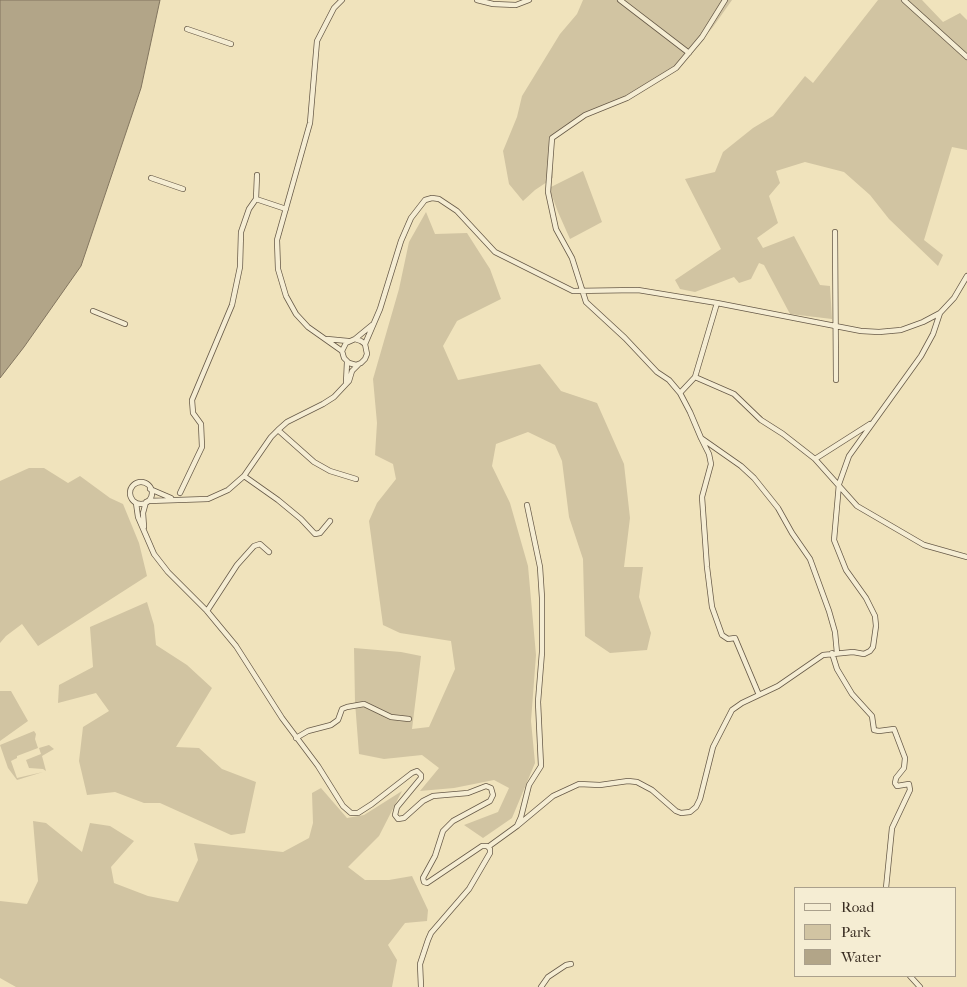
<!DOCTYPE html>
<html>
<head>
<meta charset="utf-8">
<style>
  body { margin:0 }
  #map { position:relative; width:967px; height:987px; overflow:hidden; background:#f0e3bc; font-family:"IM FELL French Canon",serif }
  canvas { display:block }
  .legend { position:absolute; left:794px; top:887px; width:162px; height:90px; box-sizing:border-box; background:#f5edd3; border:1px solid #aaa08c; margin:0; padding:6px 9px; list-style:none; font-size:15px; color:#392d22 }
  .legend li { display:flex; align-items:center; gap:10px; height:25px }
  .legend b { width:25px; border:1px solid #aaa08c }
</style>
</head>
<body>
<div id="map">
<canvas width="967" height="987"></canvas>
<ul class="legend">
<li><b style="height:6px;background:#f5edd3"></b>Road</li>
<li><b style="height:14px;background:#d1c4a2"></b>Park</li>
<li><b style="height:14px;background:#b2a588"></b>Water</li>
</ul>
</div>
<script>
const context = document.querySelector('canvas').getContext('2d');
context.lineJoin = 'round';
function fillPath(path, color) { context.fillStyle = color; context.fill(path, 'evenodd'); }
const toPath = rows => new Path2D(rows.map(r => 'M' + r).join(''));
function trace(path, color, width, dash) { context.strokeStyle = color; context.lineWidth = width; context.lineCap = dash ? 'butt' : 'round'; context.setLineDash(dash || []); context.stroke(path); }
fillPath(toPath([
  [583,0,732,0,713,27,674,72,633,96,581,119,551,138,553,178,535,190,523,201,509,184,503,151,517,117,522,96,560,34,577,14],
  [878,0,922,0,943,22,960,13,967,20,967,150,952,147,924,240,943,255,938,266,889,219,870,195,844,172,805,162,776,171,780,183,769,196,778,223,757,238,763,248,794,236,820,285,830,286,832,319,790,314,764,265,759,263,751,279,739,283,734,277,695,292,680,289,675,280,721,249,685,179,715,172,723,152,753,128,773,116,805,76,813,83],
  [583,171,602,222,570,239,558,212,549,188],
  [426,212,435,234,467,233,490,269,501,299,457,321,443,346,458,380,540,364,561,391,597,403,624,464,630,518,624,567,643,567,639,597,651,633,647,650,610,653,585,636,583,559,569,517,562,461,555,445,528,432,496,444,492,466,510,503,528,566,536,655,531,721,535,763,512,818,483,838,464,825,498,812,509,788,494,780,454,788,420,791,439,768,422,755,384,759,359,754,355,702,354,648,401,652,421,656,412,729,429,727,455,669,451,641,400,633,383,625,369,521,377,503,396,479,393,464,375,455,377,423,373,379,399,289,409,242],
  [29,468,44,468,68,483,80,476,110,498,123,504,139,543,147,576,38,646,22,624,6,636,0,643,0,481],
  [147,602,154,625,156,645,187,665,212,688,176,747,199,748,222,769,256,782,245,833,231,835,160,803,144,803,115,792,87,795,79,761,83,727,109,711,96,693,58,703,59,685,93,667,90,627],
  [0,691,11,691,28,721,0,741],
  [34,731,36,734,35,739,38,748,17,756,17,758,11,761,17,778,43,772,17,780,8,768,0,745],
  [49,745,54,749,42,756,46,771,43,769,29,768,26,760,41,754,39,748],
  [321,788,347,818,364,815,402,791,379,836,348,867,365,880,389,880,412,876,428,910,427,921,405,923,388,945,397,960,392,987,16,987,0,978,0,901,27,904,38,881,33,821,46,823,82,852,90,823,110,826,134,841,111,867,114,883,148,896,178,902,198,860,194,843,283,852,309,838,313,823,312,793]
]), '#d1c4a2');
const water = toPath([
  [0,0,160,0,141,88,81,266,24,347,0,378,0,0]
]);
fillPath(water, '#b2a588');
trace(water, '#82755f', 1);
const street = toPath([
  [477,0,493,4,516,5,529,0],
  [620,0,689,53],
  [725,0,702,37,676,68,627,98,585,115,552,138,548,192,556,229,572,258,586,302,625,338,657,372,669,380,680,393,690,412,701,438,741,466,754,478,778,508,792,533,810,559,829,611,835,632,837,653],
  [904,0,967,57],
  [187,29,231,44],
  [151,178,183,189],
  [256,199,286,209],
  [835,232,836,380],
  [93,311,125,324],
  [327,339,348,341],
  [355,339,372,325],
  [365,344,380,309,401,241,411,218,425,200,432,198,439,199,457,211,495,252,573,291,638,290,717,303,861,331,879,332,901,330,923,322,940,313,954,298,967,276],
  [342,351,346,343,355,339,361,341,365,344,367,354,365,359,361,363,356,365,349,363,344,358,342,351,308,327,296,314,286,296,278,269,277,240,310,123,317,41,334,8,342,0],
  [695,377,734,394,761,420,783,434,815,459,857,506,924,545,967,557],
  [346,383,347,362],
  [680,393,695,377,717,303],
  [278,430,314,462,330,471,356,479],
  [701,438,709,454,711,464,702,497,707,567,712,607,722,635,728,639,735,638,759,695],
  [815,459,870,424],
  [244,476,278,500,301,519,315,534,320,533,330,521],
  '130 493a11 11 0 1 1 22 0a11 11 0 1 1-22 0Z',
  [150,489,171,498],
  [180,493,202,447,201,424,193,413,192,400,232,305,240,267,241,232,249,209,256,199,257,175],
  [148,501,208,499,228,490,244,476,271,437,278,430,287,422,323,404,334,397,349,381,352,371,358,365],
  [136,503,138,517,154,554,168,572,207,611,236,646,282,718,318,766,343,806,351,813,358,813,372,804,412,773,417,771,421,775,421,778,397,807,395,815,398,819,404,818,423,801,433,796,468,793,486,786,491,788,493,795,490,801,453,821,443,831,435,856,423,878,424,882,427,883,482,846,487,846,490,849,490,853,469,889,431,933,428,940,420,964,421,987],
  [144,527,143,513,146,502],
  [207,611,237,565,254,546,260,544,269,552],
  [832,653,837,669,852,694,872,716,874,730,879,731,894,729,905,758,904,768,896,778,895,783,897,786,909,784,910,790,892,828,886,888],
  [296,738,308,731,331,725,338,720,342,709,347,707,364,704,391,717,409,719],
  [517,826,553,796,579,784,600,785,628,781,637,782,652,790,676,811,681,813,690,812,696,807,700,799,713,747,732,710,742,703,778,686,823,655,853,652,864,654,870,651,873,647,876,626,875,616,866,598,846,570,834,540,839,484,849,456,921,356,933,334,940,313],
  [488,847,517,826,521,817,529,785,541,766,538,702,542,652,542,598,540,567,527,505],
  [910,976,920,987],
  [541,987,548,977,566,965,571,964]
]);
trace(street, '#675a48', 6);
trace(street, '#f5edd3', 4.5);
</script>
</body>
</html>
